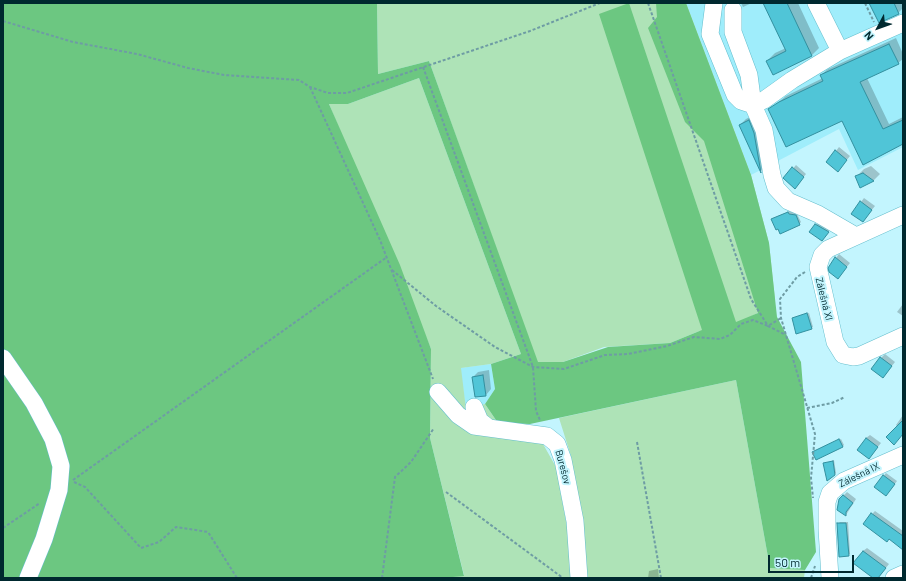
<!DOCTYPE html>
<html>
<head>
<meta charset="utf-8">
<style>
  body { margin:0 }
  #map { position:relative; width:906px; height:581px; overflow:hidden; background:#c3f5fe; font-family:Barlow,sans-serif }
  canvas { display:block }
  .frame { position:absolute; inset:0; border:4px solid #00292f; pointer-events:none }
  .north { position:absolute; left:858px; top:8px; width:40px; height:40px; -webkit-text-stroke:3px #c3f5fe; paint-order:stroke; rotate:229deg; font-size:11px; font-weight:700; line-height:16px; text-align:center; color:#00292f }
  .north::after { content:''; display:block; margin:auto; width:14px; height:18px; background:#00292f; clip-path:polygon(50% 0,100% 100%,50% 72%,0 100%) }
  .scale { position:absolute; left:768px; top:555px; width:86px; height:18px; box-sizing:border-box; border:2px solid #00292f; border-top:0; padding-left:5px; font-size:12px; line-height:14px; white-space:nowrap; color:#00292f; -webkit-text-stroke:3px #c3f5fe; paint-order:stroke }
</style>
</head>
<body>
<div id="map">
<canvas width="906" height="581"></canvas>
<div class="frame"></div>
<div class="north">N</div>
<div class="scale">50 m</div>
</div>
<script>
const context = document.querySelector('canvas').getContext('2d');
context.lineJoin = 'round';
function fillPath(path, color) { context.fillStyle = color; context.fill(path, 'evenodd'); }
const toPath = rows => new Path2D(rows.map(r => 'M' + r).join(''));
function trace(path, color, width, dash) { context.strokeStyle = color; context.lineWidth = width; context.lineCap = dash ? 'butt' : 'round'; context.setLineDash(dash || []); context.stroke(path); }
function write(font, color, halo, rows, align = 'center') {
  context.font = font + ' Barlow,sans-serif'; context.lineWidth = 4; context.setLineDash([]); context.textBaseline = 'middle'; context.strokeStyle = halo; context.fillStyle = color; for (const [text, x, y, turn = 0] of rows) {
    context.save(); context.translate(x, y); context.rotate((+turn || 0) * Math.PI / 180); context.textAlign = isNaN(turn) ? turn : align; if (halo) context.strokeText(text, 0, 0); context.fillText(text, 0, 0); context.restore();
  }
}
fillPath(toPath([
  [686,3,903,3,903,147,858,170,839,129,751,175],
  [491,364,495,389,485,404,466,409,460,368]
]), '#9fedfb');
fillPath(toPath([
  [377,3,686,3,751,175,769,243,775,300,756,314,740,322,697,332,670,343,604,347,563,362,537,362,429,61,378,74],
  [419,78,521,354,491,364,461,368,466,409,485,404,498,423,485,433,543,444,556,467,571,548,573,578,442,578,464,575,430,438,431,349,329,104,348,104],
  [736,380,770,568,805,570,804,578,585,578,571,456,559,418]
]), '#aee3b7');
fillPath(toPath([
  [3,3,377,3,378,74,429,61,538,362,563,362,608,347,670,343,702,330,599,14,629,3,736,322,758,313,704,141,685,122,648,28,657,17,656,3,686,3,751,175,769,243,777,317,801,362,816,552,805,570,770,568,736,380,530,424,498,423,485,404,495,389,491,364,521,354,419,78,348,104,329,104,400,265,431,349,430,438,464,576,442,578,3,578]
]), '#6cc781');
fillPath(toPath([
  [741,3,752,3,743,7],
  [764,3,798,3,819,48,812,55,767,61,775,53,786,48],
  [870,3,903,3,903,8,898,13],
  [896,38,903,54,903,59,898,63,867,78,889,124,903,117,903,143,892,150,864,164,842,119,769,110,786,96,823,78,821,75,828,69],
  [756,114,768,165,761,171,740,125,746,119],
  [839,147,850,156,841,167,836,151],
  [796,165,806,174,797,185,785,178],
  [871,166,880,174,873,181,856,177,864,169],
  [864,198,875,206,866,217,861,202],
  [790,211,797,214,801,222,799,224,773,218],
  [819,221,831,228,825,236,816,225],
  [839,254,850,263,841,274,836,258],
  [903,304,903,316,897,312],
  [809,313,813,327,811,328,793,318],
  [885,354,895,362,883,377,881,358],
  [489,370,491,389,486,395,476,396,473,377,478,372],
  [903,415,903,433,896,425],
  [870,435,881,443,872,454,866,438],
  [841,439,844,445,842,447,815,451],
  [834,460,836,473,835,474,825,464],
  [886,473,897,481,889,492,875,487],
  [847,492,856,499,846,515,840,499],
  [875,511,903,531,903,548,872,514],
  [840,522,848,522,850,554,848,555,838,524],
  [867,548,889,564,878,578,875,578,863,551],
  [658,569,659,578,648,578,649,571]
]), '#0003');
const building = toPath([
  [763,3,787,3,812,56,773,75,766,61,786,51,763,3],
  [869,3,894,3,899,14,879,23,869,3],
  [889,44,899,64,860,82,883,129,903,120,903,144,863,165,842,121,786,147,768,109,779,102,823,81,820,75,889,44],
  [749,120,754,133,761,173,739,125,749,120],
  [835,150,847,160,838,172,826,162,835,150],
  [792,167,804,177,795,189,783,178,792,167],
  [863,173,874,181,860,188,855,176,863,173],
  [860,201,872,210,863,222,851,214,860,201],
  [788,212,789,214,796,215,800,225,780,234,778,229,776,230,771,219,788,212],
  [815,224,829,232,822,241,809,232,815,224],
  [835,257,847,267,838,279,829,272,828,268,835,257],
  [807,313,812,329,796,334,792,318,807,313],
  [880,357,892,366,883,378,871,369,880,357],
  [483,375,486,396,475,397,472,377,483,375],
  [903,420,903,434,894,445,886,437,903,420],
  [866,438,878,447,869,459,857,450,866,438],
  [839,439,843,447,816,460,812,452,839,439],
  [833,461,835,475,827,481,823,463,833,461],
  [883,475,895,484,886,496,874,487,883,475],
  [843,495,853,503,846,512,846,516,837,510,839,499,843,495],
  [871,513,903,536,903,550,889,539,887,542,863,524,871,513],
  [837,523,846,523,849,556,839,557,837,523],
  [863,551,886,568,878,578,873,578,853,563,863,551]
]);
fillPath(building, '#50c5d7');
trace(building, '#33909f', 1);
const minor = toPath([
  [714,3,710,34,735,95,741,101,753,105,764,100,792,80,840,51,903,23],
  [816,3,840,51],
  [733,10,733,32,749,75,753,105,764,130,772,175,776,188,788,201,818,214,856,236],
  [903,215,828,249,822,255,818,267,835,342,843,355,853,357,859,356,903,336],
  [3,358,34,403,53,439,61,466,59,490,44,539,28,578],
  [438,392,458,415,474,426,547,436,557,444,563,460,575,521,579,578],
  [474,407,480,421,489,428],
  [830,578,827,529,827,502,830,493,844,481,903,455],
  [894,578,903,574]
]);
trace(minor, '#64becd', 18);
trace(toPath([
  [648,3,751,299,768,326,786,335],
  [865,3,874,22],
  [3,21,73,42,137,54,188,68,224,75,299,80,310,87,328,93,347,93,530,31,600,3],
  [423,67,533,367,536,411,540,420],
  [310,87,380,240,433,379],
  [392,270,436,306,495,347,533,367,564,369,605,355,628,354,667,346,694,337,720,339,730,335,741,324,753,320,768,326,781,318],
  [805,272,797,277,780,299,781,318,815,434,811,478,813,498],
  [807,408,832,403,845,397],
  [637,442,661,578],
  [73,480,387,257],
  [74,482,85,487,141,548,159,542,176,527,208,532,237,578],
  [446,492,563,578],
  [3,528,40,503],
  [382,578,395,477,411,462,434,428],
  [811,578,815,566]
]), '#6e9ca4', 2, [3, 2]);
trace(minor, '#fff', 17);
write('10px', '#00292f', '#c3f5fe', [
  ["Zálešná XI",824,299,76],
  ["Burešov",563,467,75],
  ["Zálešná IX",859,475,-26]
]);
</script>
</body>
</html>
